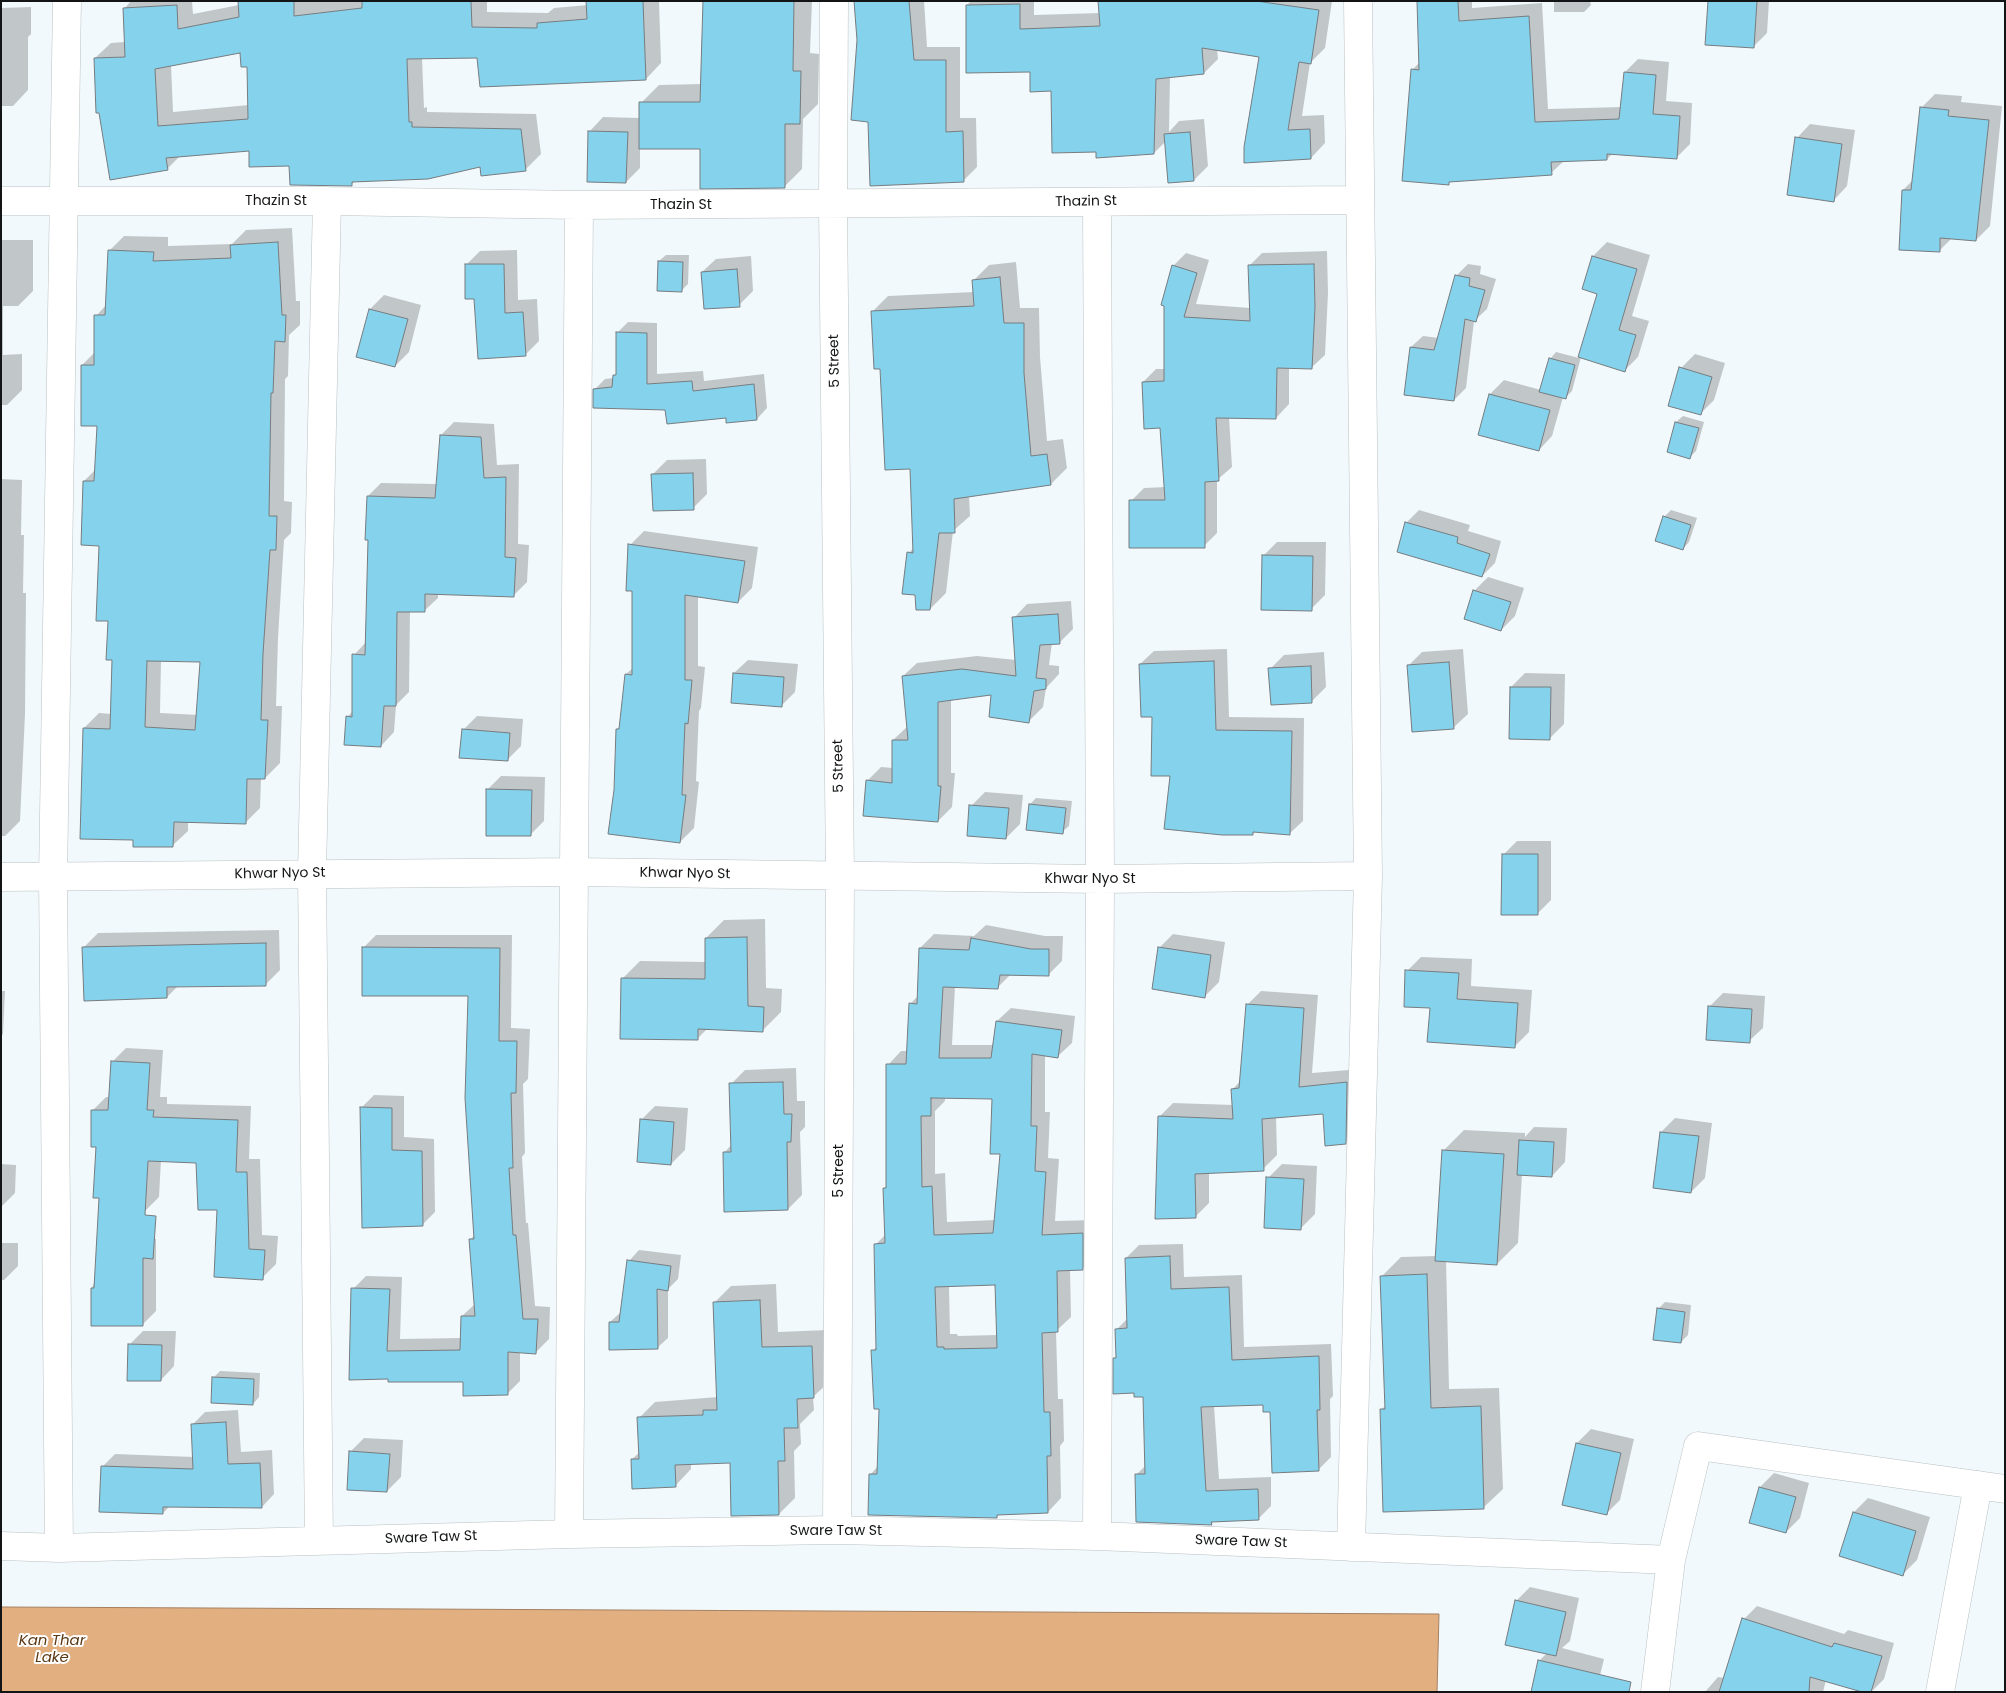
<!DOCTYPE html>
<html>
<head>
<meta charset="utf-8">
<style>
  body { margin:0 }
  #map { position:relative; width:2006px; height:1693px; overflow:hidden; background:#f2f9fc; font-family:Poppins,sans-serif }
  canvas { display:block }
  .frame { position:absolute; inset:0; border:2px solid #121415; pointer-events:none }
</style>
</head>
<body>
<div id="map">
<canvas width="2006" height="1693"></canvas>
<div class="frame"></div>
</div>
<script>
const context = document.querySelector('canvas').getContext('2d');
context.lineJoin = 'round';
function fillPath(path, color) { context.fillStyle = color; context.fill(path, 'evenodd'); }
const toPath = rows => new Path2D(rows.map(r => 'M' + r).join(''));
function trace(path, color, width, dash) { context.strokeStyle = color; context.lineWidth = width; context.lineCap = dash ? 'butt' : 'round'; context.setLineDash(dash || []); context.stroke(path); }
function write(font, color, halo, rows, align = 'center') {
  context.font = font + ' Poppins,sans-serif'; context.lineWidth = 4; context.setLineDash([]); context.textBaseline = 'middle'; context.strokeStyle = halo; context.fillStyle = color; for (const [text, x, y, turn = 0] of rows) {
    context.save(); context.translate(x, y); context.rotate((+turn || 0) * Math.PI / 180); context.textAlign = isNaN(turn) ? turn : align; if (halo) context.strokeText(text, 0, 0); context.fillText(text, 0, 0); context.restore();
  }
}
const water = toPath([
  [1,1607,1439,1614,1437,1692,1,1692,1,1607]
]);
fillPath(water, '#e2af81');
trace(water, '#a48061', 1);
fillPath(toPath([
  [131,1,192,1,193,14,239,5,239,1,487,1,487,12,548,13,554,8,588,5,588,1,659,1,661,63,646,79,478,57,422,58,424,108,427,107,427,112,536,114,541,154,525,170,482,165,356,180,351,185,250,150,181,155,167,169,95,58,111,43,125,42,124,9],
  [241,51,248,66,249,105,173,112,171,65],
  [704,1,812,1,810,53,819,54,818,104,803,119,802,169,784,187,701,147,640,148,640,168,626,182,590,131,603,117,640,118,641,103,659,85,702,84],
  [855,1,924,1,927,47,960,47,960,118,976,118,977,167,963,181,869,121],
  [971,1,1034,1,1034,15,1100,13,1099,1,1332,1,1325,48,1310,63,1302,116,1324,115,1325,143,1311,158,1245,161,1261,56,1217,49,1218,59,1204,73,1170,76,1169,132,1179,121,1204,119,1208,166,1194,180,1169,182,1166,141,1154,153,1097,151,1052,90,967,5],
  [1418,1,1472,1,1472,8,1542,3,1548,109,1622,107,1625,72,1638,59,1669,62,1666,101,1692,103,1690,144,1677,157,1613,153,1607,159,1564,161,1551,173,1451,181,1448,183,1412,70,1420,62],
  [1554,1,1590,1,1591,5,1584,12,1554,12],
  [1709,1,1769,1,1767,33,1753,47],
  [31,7,31,34,28,37,28,90,13,106,1,106,1,8],
  [1935,94,1962,96,1961,102,2002,106,1990,226,1976,240,1952,238,1939,251,1903,190,1913,180,1921,108],
  [1810,124,1855,130,1847,186,1834,200,1797,138],
  [292,228,296,301,300,301,300,325,289,335,288,376,285,379,284,501,292,502,291,533,284,540,278,638,276,706,282,706,280,763,265,778,261,778,260,808,245,823,188,821,188,831,172,846,84,728,99,713,112,714,113,658,101,544,84,481,96,469,98,424,82,365,95,352,96,316,107,304,109,251,124,236,168,237,168,246,232,244,246,230],
  [161,660,201,661,199,715,160,713],
  [1,240,33,240,33,291,18,306,3,306,3,355,22,354,22,390,7,405,1,405],
  [1607,242,1650,255,1632,316,1649,321,1638,357,1624,371,1581,357,1572,391,1566,397,1563,397,1552,436,1539,450,1490,394,1504,380,1541,390,1550,359,1556,352,1579,358,1599,293,1593,256],
  [517,250,518,300,537,299,539,341,525,355,476,298,466,265,480,251],
  [1327,251,1328,293,1325,355,1311,368,1289,367,1289,404,1276,418,1229,417,1232,467,1217,480,1217,533,1204,546,1131,501,1144,488,1166,487,1161,426,1143,382,1156,369,1165,369,1173,266,1186,253,1209,260,1196,304,1250,308,1249,266,1262,253],
  [666,255,689,255,688,284,681,291,659,261],
  [751,256,753,291,739,305,702,272,716,259],
  [1016,262,1020,308,1039,308,1040,357,1047,441,1063,439,1067,468,1051,484,969,495,970,516,953,531,946,593,930,609,916,594,909,553,914,547,911,468,882,368,872,312,888,296,974,292,973,281,989,265],
  [1468,264,1481,266,1480,274,1496,279,1487,309,1474,321,1466,388,1454,400,1411,347,1423,336,1439,338,1457,275],
  [384,295,421,305,409,352,395,366,358,356,370,309],
  [628,322,657,323,657,374,703,371,704,381,764,374,767,408,757,419,727,417,667,409,594,390,605,379,614,378,617,373,617,333],
  [1695,354,1725,363,1714,400,1700,414,1681,368],
  [1683,416,1704,422,1696,451,1690,457,1668,451,1676,422],
  [454,422,494,424,497,465,519,464,518,544,529,545,527,582,513,596,438,593,438,598,424,611,410,611,409,692,396,705,394,732,381,746,347,717,353,711,354,655,366,642,369,539,368,496,381,483,437,484,441,435],
  [706,459,707,494,693,508,653,474,667,460],
  [1,479,22,480,21,535,24,535,23,593,26,593,25,714,20,821,5,836,1,836],
  [1419,510,1470,525,1468,531,1501,541,1495,563,1482,576,1406,523],
  [1671,510,1697,518,1689,542,1683,549,1664,517],
  [644,531,758,547,752,588,738,602,698,596,698,666,705,667,701,708,699,711,696,781,699,782,694,828,680,842,615,790,617,729,621,725,626,674,634,667,634,590,630,545],
  [1277,542,1326,542,1325,595,1311,609,1263,556],
  [1488,577,1524,588,1515,616,1501,630,1474,591],
  [1071,601,1073,629,1059,643,1052,643,1049,665,1059,666,1059,674,1046,688,1043,707,1029,721,993,694,951,699,951,773,955,773,952,807,938,821,867,781,881,767,893,768,893,740,908,726,903,676,917,663,977,656,1016,660,1014,618,1027,604],
  [1227,649,1229,717,1304,718,1303,821,1289,834,1256,831,1252,834,1171,775,1140,664,1154,651],
  [1463,649,1468,714,1454,727,1408,666,1422,652],
  [1324,652,1326,687,1312,701,1270,669,1284,655],
  [748,660,798,664,795,692,781,706,734,673],
  [1525,673,1565,674,1564,724,1550,738,1511,687],
  [477,716,523,719,521,746,507,760,463,730],
  [501,776,545,777,544,821,530,835,487,790],
  [985,792,1023,795,1020,824,1006,838,971,806],
  [1036,798,1072,801,1069,826,1062,832,1030,804],
  [1517,841,1551,841,1551,900,1537,914,1503,855],
  [765,919,766,988,782,989,781,1012,763,1030,708,1028,697,1039,622,979,640,961,706,962,706,938,724,920],
  [986,925,1045,936,1063,936,1062,961,1048,975,1011,974,997,988,955,986,952,1045,994,1045,997,1021,1011,1008,1075,1016,1072,1043,1058,1056,1045,1055,1045,1112,1050,1112,1048,1158,1059,1159,1055,1221,1096,1220,1096,1255,1082,1269,1070,1269,1071,1317,1056,1331,1058,1399,1063,1399,1064,1441,1060,1446,1061,1498,1048,1512,1000,1513,997,1517,870,1475,878,1466,880,1408,873,1351,877,1346,876,1244,886,1234,885,1188,888,1185,888,1065,901,1051,908,1051,910,1004,918,996,920,948,934,934,974,936],
  [945,1097,994,1098,1001,1153,996,1220,947,1222,945,1173,935,1174,935,1111,945,1101],
  [996,1284,997,1335,958,1336,957,1334,950,1334,949,1285],
  [279,930,280,970,266,984,178,986,167,997,84,947,98,933],
  [1173,934,1225,942,1219,982,1205,996,1159,948],
  [376,935,512,935,511,1028,530,1029,528,1079,523,1084,525,1153,522,1157,526,1223,528,1223,535,1306,550,1307,549,1339,536,1352,520,1352,520,1381,507,1394,465,1381,389,1378,353,1289,366,1276,402,1277,400,1339,462,1338,462,1316,476,1303,470,1240,475,1234,469,995,363,948],
  [1421,957,1472,959,1471,986,1532,990,1529,1032,1515,1046,1432,1007,1407,971],
  [1,991,5,991,3,1034,1,1036],
  [1261,991,1318,995,1312,1073,1361,1069,1359,1129,1345,1143,1324,1113,1276,1116,1277,1155,1263,1169,1209,1172,1209,1203,1195,1217,1159,1117,1173,1103,1234,1105,1233,1089,1241,1080,1247,1005],
  [1723,993,1765,996,1763,1028,1749,1041,1709,1007],
  [126,1048,163,1050,160,1097,167,1097,167,1104,251,1106,249,1159,260,1159,262,1235,278,1236,276,1264,262,1278,218,1208,198,1162,161,1160,159,1197,145,1211,100,1197,92,1111,106,1097,110,1097,112,1062],
  [796,1068,797,1101,805,1101,805,1127,800,1132,802,1195,788,1209,724,1153,732,1144,731,1084,745,1070],
  [374,1095,404,1096,404,1137,434,1139,435,1212,423,1224,361,1108],
  [655,1106,688,1108,685,1150,671,1164,641,1120],
  [1675,1118,1712,1123,1705,1178,1691,1192,1661,1132],
  [1534,1127,1567,1128,1565,1162,1552,1176,1522,1174,1518,1243,1497,1264,1446,1260,1449,1389,1499,1388,1503,1489,1484,1507,1381,1410,1386,1405,1382,1276,1401,1257,1436,1256,1443,1151,1464,1130,1525,1133,1525,1137],
  [1,1164,16,1165,15,1193,1,1207],
  [1282,1164,1317,1166,1315,1214,1301,1228,1268,1178],
  [156,1239,156,1311,142,1325,92,1288,111,1240],
  [1,1243,18,1243,18,1266,4,1280,1,1280],
  [1183,1244,1184,1277,1242,1275,1244,1347,1331,1344,1333,1396,1330,1399,1331,1457,1318,1470,1264,1404,1214,1406,1219,1479,1271,1477,1271,1506,1258,1519,1215,1520,1211,1524,1136,1475,1146,1465,1144,1395,1115,1359,1117,1356,1117,1329,1128,1318,1126,1258,1139,1245],
  [639,1250,681,1255,678,1279,668,1289,668,1338,657,1348,610,1322,621,1312,629,1261],
  [776,1284,778,1332,828,1330,830,1381,813,1397,814,1410,800,1424,801,1444,794,1451,795,1498,779,1514,731,1462,691,1463,691,1469,675,1486,632,1459,640,1452,639,1418,655,1402,718,1397,715,1302,731,1286],
  [1665,1302,1691,1305,1688,1335,1681,1342,1658,1309],
  [143,1331,176,1331,174,1366,161,1380,129,1345],
  [220,1371,260,1373,259,1397,253,1404,213,1378],
  [238,1410,241,1452,272,1450,274,1494,262,1507,170,1506,163,1513,102,1467,115,1454,194,1457,192,1425,205,1412],
  [1591,1429,1634,1439,1620,1500,1606,1514,1563,1504,1577,1443],
  [364,1438,403,1440,401,1477,387,1491,350,1452],
  [1774,1473,1809,1483,1800,1518,1786,1532,1760,1487],
  [1868,1498,1930,1517,1917,1560,1903,1574,1840,1556,1854,1512],
  [1530,1587,1579,1598,1570,1641,1562,1648,1604,1659,1596,1692,1532,1692,1540,1660,1547,1653,1516,1601],
  [1757,1606,1844,1634,1848,1630,1894,1643,1884,1679,1871,1692,1826,1680,1823,1692,1705,1692,1718,1677,1724,1678,1744,1619]
]), '#0003');
const building = toPath([
  [238,1,294,1,294,16,362,8,362,1,471,1,472,27,537,28,537,23,587,19,586,1,643,1,646,80,480,87,477,58,407,59,409,122,412,122,412,127,521,129,526,171,481,176,480,167,428,179,352,182,352,186,290,185,289,166,249,167,249,151,166,158,168,170,110,180,99,113,96,113,94,58,125,57,123,8,177,5,178,29,239,17,238,1],
  [240,53,241,67,247,67,248,119,158,126,155,69,240,53],
  [703,1,794,1,793,71,801,71,800,124,785,124,785,188,700,189,700,149,639,149,639,102,700,102,703,1],
  [854,1,909,1,914,60,946,60,946,132,963,131,964,182,870,186,868,122,851,120,857,40,854,1],
  [1098,1,1256,1,1319,10,1311,64,1299,62,1288,130,1310,129,1311,159,1244,163,1244,147,1259,57,1202,48,1204,74,1156,79,1154,154,1096,158,1096,152,1052,153,1051,91,1030,92,1030,72,966,73,966,5,1020,4,1020,29,1100,26,1098,1],
  [1417,1,1458,1,1459,21,1529,16,1535,122,1619,119,1624,72,1656,75,1653,114,1680,116,1677,159,1607,154,1607,160,1551,162,1552,175,1449,182,1449,185,1402,181,1411,69,1419,70,1417,1],
  [1708,1,1757,1,1754,48,1705,45,1708,1],
  [1920,107,1949,110,1948,116,1989,120,1976,241,1940,238,1940,252,1899,250,1902,190,1911,190,1920,107],
  [588,131,628,132,626,183,587,182,588,131],
  [1190,132,1194,181,1168,183,1164,134,1190,132],
  [1795,137,1842,144,1834,202,1787,195,1795,137],
  [278,242,282,315,286,315,285,342,275,341,273,393,271,393,269,516,277,516,276,550,270,550,263,654,261,720,268,720,265,779,247,779,246,824,174,822,173,847,133,847,133,840,80,839,83,728,110,729,112,660,106,660,108,621,96,621,99,546,81,545,83,481,94,481,97,426,81,426,81,365,94,365,94,315,105,315,108,250,154,252,153,261,231,258,230,245,278,242],
  [147,661,200,662,195,730,145,727,147,661],
  [1592,256,1637,269,1619,330,1636,335,1625,372,1578,357,1597,294,1582,289,1592,256],
  [658,261,683,262,682,292,657,291,658,261],
  [465,264,504,264,505,313,523,312,526,356,478,359,474,299,465,299,465,264],
  [1314,264,1315,307,1312,369,1277,368,1276,419,1216,418,1219,481,1205,482,1205,548,1129,548,1129,500,1165,500,1160,428,1144,429,1142,382,1164,381,1164,306,1161,305,1172,265,1197,273,1184,317,1250,321,1248,265,1314,264],
  [737,269,740,307,704,309,701,272,737,269],
  [1455,275,1470,278,1469,286,1485,290,1476,322,1465,319,1454,401,1404,395,1410,347,1434,350,1455,275],
  [1000,277,1004,323,1024,323,1024,373,1031,456,1047,454,1051,485,954,499,955,533,939,533,930,610,916,610,915,595,902,594,907,552,913,553,910,469,885,470,880,369,874,369,871,311,974,306,972,280,1000,277],
  [369,309,408,319,395,367,356,357,369,309],
  [616,332,647,333,647,384,692,381,693,391,754,384,757,420,726,423,726,418,667,424,665,410,593,408,593,389,612,387,613,375,616,375,616,332],
  [1549,358,1575,365,1566,399,1539,392,1549,358],
  [1679,367,1712,377,1701,415,1668,406,1679,367],
  [1489,394,1550,410,1539,451,1478,435,1489,394],
  [1675,422,1699,428,1690,459,1667,452,1675,422],
  [440,435,481,437,484,478,506,477,505,557,516,558,514,597,425,594,425,612,397,612,396,706,384,706,381,747,344,745,346,716,352,717,352,654,365,655,368,540,365,540,367,496,435,498,440,435],
  [693,473,694,510,653,511,651,474,693,473],
  [1663,516,1691,525,1683,550,1655,541,1663,516],
  [1405,522,1458,537,1457,543,1490,554,1482,577,1397,552,1405,522],
  [628,544,745,561,738,603,685,595,685,680,692,680,688,724,685,723,682,795,686,795,680,843,608,834,614,790,616,729,619,729,625,674,632,675,632,591,626,591,628,544],
  [1262,555,1313,556,1312,611,1261,610,1262,555],
  [1473,590,1511,602,1501,631,1464,619,1473,590],
  [1058,614,1060,644,1040,645,1036,678,1046,679,1046,689,1034,691,1029,723,989,717,991,695,938,702,938,786,941,786,938,822,863,816,866,780,892,783,892,740,908,740,902,676,962,669,1016,676,1012,617,1058,614],
  [1214,661,1216,730,1292,731,1290,835,1253,832,1253,835,1222,835,1164,829,1170,776,1151,776,1152,717,1141,717,1139,664,1214,661],
  [1449,662,1454,729,1412,732,1407,665,1449,662],
  [1311,666,1312,703,1271,705,1268,668,1311,666],
  [733,673,784,677,782,707,731,703,733,673],
  [1510,687,1551,687,1550,740,1509,739,1510,687],
  [462,729,510,733,508,761,459,758,462,729],
  [486,789,532,790,531,836,486,836,486,789],
  [1029,804,1066,808,1063,834,1026,830,1029,804],
  [969,805,1009,808,1006,839,967,836,969,805],
  [1502,854,1538,854,1538,915,1501,915,1502,854],
  [747,937,748,1006,764,1007,763,1032,698,1029,698,1040,620,1039,621,978,705,979,705,938,747,937],
  [971,938,1031,949,1049,949,1049,976,1000,975,998,989,943,987,939,1058,991,1058,996,1021,1062,1030,1058,1058,1032,1054,1031,1126,1037,1126,1035,1171,1046,1172,1042,1235,1083,1233,1083,1270,1057,1271,1058,1332,1042,1333,1044,1412,1050,1412,1051,1456,1047,1456,1048,1513,997,1515,997,1518,868,1515,869,1474,877,1474,879,1409,874,1409,871,1350,876,1350,874,1244,885,1243,883,1188,886,1188,886,1064,906,1064,909,1003,917,1004,919,948,969,950,971,938],
  [931,1098,992,1099,990,1154,1000,1154,993,1233,934,1235,932,1186,922,1187,921,1116,931,1116,931,1098],
  [995,1285,997,1348,944,1349,944,1347,937,1347,935,1287,995,1285],
  [266,943,266,986,167,987,167,998,84,1001,82,947,266,943],
  [362,947,500,948,499,1041,517,1041,516,1093,511,1093,513,1168,509,1168,513,1235,516,1235,523,1319,538,1319,536,1354,508,1352,508,1395,463,1396,463,1382,388,1382,388,1379,349,1380,351,1288,390,1289,387,1351,460,1350,461,1316,475,1316,469,1239,474,1239,465,1098,468,996,362,996,362,947],
  [1158,947,1211,955,1205,998,1152,989,1158,947],
  [1405,970,1459,973,1457,999,1518,1003,1515,1048,1427,1042,1430,1008,1404,1007,1405,970],
  [1246,1004,1304,1008,1299,1087,1347,1082,1346,1144,1325,1146,1323,1114,1262,1119,1264,1171,1195,1174,1196,1218,1155,1219,1158,1116,1233,1119,1231,1089,1239,1088,1246,1004],
  [1708,1006,1752,1009,1750,1043,1706,1040,1708,1006],
  [111,1061,150,1063,147,1110,154,1110,153,1117,238,1120,236,1172,247,1172,249,1249,265,1250,263,1280,214,1277,217,1210,198,1210,196,1163,148,1161,145,1215,156,1216,153,1259,143,1258,143,1326,91,1326,91,1288,94,1288,99,1198,93,1198,96,1147,91,1147,91,1110,108,1110,111,1061],
  [783,1082,784,1114,792,1114,791,1142,787,1142,788,1210,724,1212,723,1152,731,1152,729,1083,783,1082],
  [360,1107,392,1108,392,1150,422,1151,423,1226,362,1228,360,1107],
  [640,1119,674,1122,671,1165,637,1162,640,1119],
  [1660,1132,1699,1136,1691,1193,1653,1188,1660,1132],
  [1519,1140,1554,1142,1552,1177,1517,1175,1519,1140],
  [1442,1150,1504,1154,1497,1265,1435,1261,1442,1150],
  [1266,1177,1304,1179,1301,1230,1264,1228,1266,1177],
  [1170,1256,1171,1289,1229,1287,1232,1360,1319,1356,1320,1410,1317,1410,1319,1471,1272,1473,1270,1412,1263,1412,1263,1405,1201,1407,1206,1491,1258,1489,1259,1520,1211,1522,1212,1525,1136,1522,1135,1474,1145,1474,1143,1397,1134,1397,1134,1393,1113,1394,1113,1358,1116,1358,1115,1329,1127,1328,1125,1258,1170,1256],
  [627,1260,671,1266,668,1291,657,1289,658,1349,609,1350,609,1322,619,1322,627,1260],
  [1427,1274,1431,1408,1481,1406,1484,1509,1383,1512,1380,1409,1385,1409,1380,1276,1427,1274],
  [760,1300,762,1347,812,1346,814,1398,797,1399,798,1428,784,1428,785,1461,778,1461,779,1515,731,1516,730,1463,675,1465,676,1487,632,1489,631,1459,639,1459,637,1417,703,1415,703,1410,717,1410,713,1302,760,1300],
  [1657,1308,1685,1312,1681,1343,1653,1340,1657,1308],
  [128,1344,162,1345,161,1381,127,1381,128,1344],
  [212,1377,254,1379,253,1405,211,1403,212,1377],
  [226,1422,228,1464,260,1463,262,1508,163,1507,163,1514,99,1512,101,1466,193,1469,191,1424,226,1422],
  [1576,1443,1621,1453,1607,1515,1562,1505,1576,1443],
  [349,1451,390,1454,387,1492,347,1490,349,1451],
  [1759,1487,1796,1497,1786,1533,1749,1523,1759,1487],
  [1853,1512,1916,1531,1903,1576,1839,1556,1853,1512],
  [1515,1600,1566,1612,1556,1656,1505,1645,1515,1600],
  [1742,1618,1832,1647,1834,1643,1882,1656,1871,1692,1862,1692,1810,1677,1809,1692,1719,1692,1742,1618],
  [1538,1660,1631,1682,1629,1692,1531,1692,1538,1660]
]);
fillPath(building, '#84d2ec');
trace(building, '#767c7f', 1);
const minor = toPath([
  [834,1,833,205,840,877,837,1530],
  [1,201,327,201,579,205,1360,200],
  [1097,202,1100,879,1097,1536],
  [1,877,575,872,1100,879,1368,876],
  [569,1534,579,205],
  [319,1541,312,873,327,201],
  [1,1546,59,1548,569,1534,837,1530,1097,1536,1671,1560],
  [1351,1547,1368,876,1358,1],
  [59,1548,53,878,67,1],
  [1655,1692,1671,1560,1698,1446,2005,1489],
  [1940,1692,1978,1485]
]);
trace(minor, '#b9c0c2', 29);
trace(minor, '#fff', 28);
write('14px', '#121415', '#fff', [
  ["Thazin St",276,201],
  ["Thazin St",1086,202,-1],
  ["Thazin St",681,205],
  ["5 Street",835,361,-91],
  ["5 Street",839,766,-91],
  ["Khwar Nyo St",280,874,-1],
  ["Khwar Nyo St",685,874,1],
  ["Khwar Nyo St",1090,879],
  ["5 Street",839,1171,-90],
  ["Sware Taw St",836,1531],
  ["Sware Taw St",431,1538,-2],
  ["Sware Taw St",1241,1542,2]
]);
write('italic 15px', '#5c3916', '#fff', [
  ["Kan Thar",52,1641],
  ["Lake",52,1658]
]);
</script>
</body>
</html>
